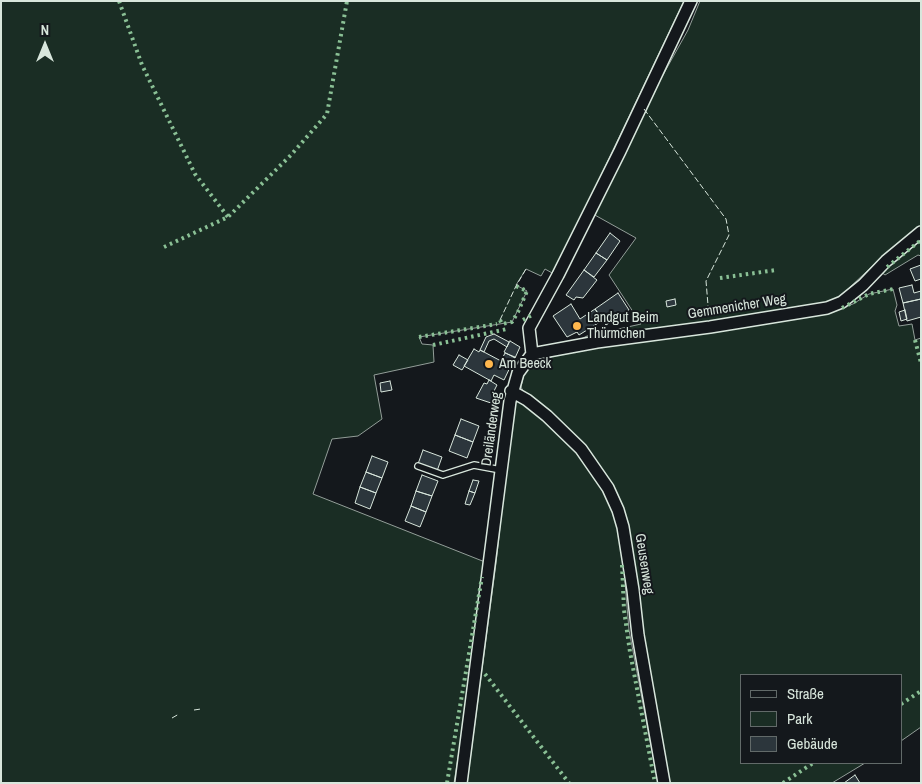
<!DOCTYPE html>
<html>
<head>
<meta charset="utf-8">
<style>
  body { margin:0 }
  #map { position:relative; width:922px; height:784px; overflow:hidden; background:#14181c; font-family:"Archivo Narrow",sans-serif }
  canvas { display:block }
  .frame { position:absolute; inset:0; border:2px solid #d8e6dc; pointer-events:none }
  .legend { position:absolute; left:740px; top:674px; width:162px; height:90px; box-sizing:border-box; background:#14181c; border:1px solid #626a69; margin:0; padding:6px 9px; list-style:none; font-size:15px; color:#d8e6dc }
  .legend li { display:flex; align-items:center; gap:10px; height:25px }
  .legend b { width:25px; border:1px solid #626a69 }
  .north { position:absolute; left:20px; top:20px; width:50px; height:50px; -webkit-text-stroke:4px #14181c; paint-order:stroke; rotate:0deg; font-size:14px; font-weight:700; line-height:20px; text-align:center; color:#d8e6dc }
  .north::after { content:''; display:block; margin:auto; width:18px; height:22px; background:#d8e6dc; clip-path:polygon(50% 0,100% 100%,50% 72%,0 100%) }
</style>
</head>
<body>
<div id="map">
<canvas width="922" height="784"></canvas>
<div class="frame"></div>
<ul class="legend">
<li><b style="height:6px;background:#14181c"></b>Straße</li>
<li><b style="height:14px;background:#1a2d24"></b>Park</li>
<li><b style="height:14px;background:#2c363c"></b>Gebäude</li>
</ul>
<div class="north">N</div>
</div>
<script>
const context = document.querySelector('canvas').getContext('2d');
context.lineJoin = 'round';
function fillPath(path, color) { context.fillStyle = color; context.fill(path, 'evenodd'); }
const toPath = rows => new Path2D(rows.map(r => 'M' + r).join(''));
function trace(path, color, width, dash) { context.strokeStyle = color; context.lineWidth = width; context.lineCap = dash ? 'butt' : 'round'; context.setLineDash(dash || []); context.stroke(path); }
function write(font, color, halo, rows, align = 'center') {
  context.font = font + ' "Archivo Narrow",sans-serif'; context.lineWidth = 4; context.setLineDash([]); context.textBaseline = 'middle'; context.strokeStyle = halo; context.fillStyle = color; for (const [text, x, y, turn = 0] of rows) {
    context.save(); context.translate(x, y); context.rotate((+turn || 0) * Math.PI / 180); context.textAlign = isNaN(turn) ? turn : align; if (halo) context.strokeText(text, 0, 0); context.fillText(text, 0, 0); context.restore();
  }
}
const green = toPath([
  [1,1,684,1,554,274,545,269,541,276,526,269,516,285,527,291,512,322,419,337,422,344,433,345,434,362,374,375,382,419,358,436,332,439,313,494,485,562,469,688,454,783,1,783,1,1],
  [700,1,921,1,921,226,884,255,847,290,843,307,853,304,869,294,893,289,897,305,895,311,899,326,912,324,915,340,921,338,921,727,901,741,901,675,741,675,741,763,865,763,832,783,668,783,639,628,633,556,624,516,586,451,554,414,523,391,521,387,524,373,531,364,571,350,573,343,587,336,641,324,609,275,636,238,593,214,644,109,688,30,700,1],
  [921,240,921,256,918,255,885,275,881,272,921,240],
  [520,401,547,421,581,456,605,491,618,520,623,558,629,630,658,783,467,783,496,563,514,402,520,401]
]);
fillPath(green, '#1a2d24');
trace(green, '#939e99', 1);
const building = toPath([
  [610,233,620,241,607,260,596,253,610,233],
  [596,253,607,260,594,277,584,270,596,253],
  [921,265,921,279,915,281,910,269,921,265],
  [584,270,597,280,583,298,576,297,574,300,566,295,584,270],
  [912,285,914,293,921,291,921,299,903,303,899,288,912,285],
  [618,293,629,310,606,325,595,309,618,293],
  [675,299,676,305,667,307,666,301,675,299],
  [921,299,921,317,907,321,903,303,921,299],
  [571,304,580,319,595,309,603,320,579,335,577,332,567,337,553,316,571,304],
  [905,310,907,319,901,321,899,312,905,310],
  [494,334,509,342,507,347,494,339,489,341,484,352,480,350,486,337,494,334],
  [510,341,520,347,515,358,504,352,510,341],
  [474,349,479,352,480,350,484,352,501,361,505,353,515,357,504,380,494,375,491,381,464,366,474,349],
  [459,355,468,360,462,370,453,365,459,355],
  [489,380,497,385,492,395,494,395,491,403,476,398,484,383,487,384,489,380],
  [390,381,392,390,381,392,380,383,390,381],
  [461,419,479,426,473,442,455,435,461,419],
  [455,435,473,442,467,458,449,451,455,435],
  [423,450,442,457,437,471,418,464,423,450],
  [372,456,388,462,382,478,366,472,372,456],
  [366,472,382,478,376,493,360,487,366,472],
  [422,475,438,481,432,496,416,491,422,475],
  [473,480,479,481,475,493,469,491,473,480],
  [360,487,376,493,370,509,355,503,360,487],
  [416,491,432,496,426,512,411,506,416,491],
  [469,491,475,493,470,505,465,504,469,491],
  [411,506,426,512,420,527,405,521,411,506],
  [855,775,860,783,844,783,855,775]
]);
fillPath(building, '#2c363c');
trace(building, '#d8e6dc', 1);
const service = toPath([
  [418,466,443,475,474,465,501,470]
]);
const minor = toPath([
  [532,354,597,342,710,327,827,308,842,302,863,285,886,261,921,232],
  [511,391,527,400,547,416,581,449,608,488,618,510,623,527,633,590,638,635,664,783],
  [461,783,510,401,518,373,532,354,529,328,558,275,620,151,691,1]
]);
trace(service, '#d8e6dc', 8);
trace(minor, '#d8e6dc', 14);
trace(service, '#14181c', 5.5);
trace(minor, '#14181c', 11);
trace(toPath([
  [119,1,142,65,195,174,228,217],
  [164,247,228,217,291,155,327,114,347,1],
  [887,267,921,240],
  [720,278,776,270],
  [842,308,869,294,893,289],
  [500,320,502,324,512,322,518,312,527,291,516,286],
  [523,320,532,315],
  [419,337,497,324],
  [915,340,921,363],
  [433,345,507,329],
  [622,565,624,610,630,652,655,783],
  [485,674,569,783],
  [901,704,921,691],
  [447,783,482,577],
  [783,783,813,763]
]), '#8ac095', 4, [2.5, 4]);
trace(toPath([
  [644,109,726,219,729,235,706,281,709,317],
  [500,320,516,286,526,269],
  [194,710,201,709],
  [172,718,179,714]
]), '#d8e6dc', 1, [6, 2.5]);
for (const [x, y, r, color] of [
  [577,326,5,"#ffb74d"],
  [489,364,5,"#ffb74d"]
]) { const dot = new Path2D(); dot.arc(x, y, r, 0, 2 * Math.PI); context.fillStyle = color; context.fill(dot); trace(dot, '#14181c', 2); }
write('14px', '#d8e6dc', '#14181c', [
  ["Gemmenicher Weg",737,307,-9],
  ["Dreiländerweg",492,429,-82],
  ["Geusenweg",644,564,81]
]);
write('14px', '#d8e6dc', '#14181c', [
  ["Landgut Beim",587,318],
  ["Thürmchen",587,334],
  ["Am Beeck",499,364]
], 'left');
</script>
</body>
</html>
